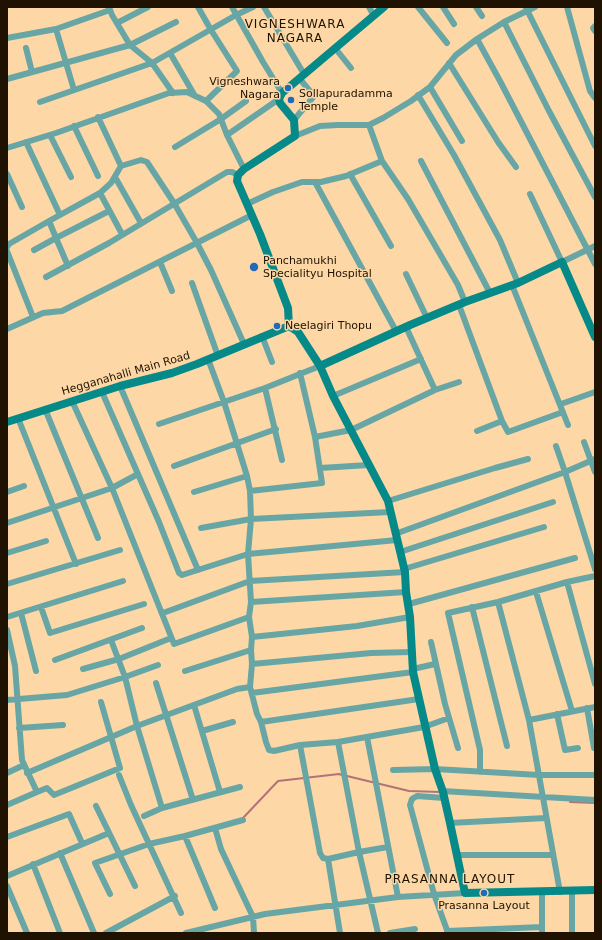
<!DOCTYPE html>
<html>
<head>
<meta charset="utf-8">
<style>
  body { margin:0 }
  #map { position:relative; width:602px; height:940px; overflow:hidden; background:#fdd8a6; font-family:"DejaVu Sans",sans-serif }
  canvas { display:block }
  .frame { position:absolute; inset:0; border:8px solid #1f1201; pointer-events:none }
</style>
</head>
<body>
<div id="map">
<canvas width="602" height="940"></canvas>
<div class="frame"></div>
</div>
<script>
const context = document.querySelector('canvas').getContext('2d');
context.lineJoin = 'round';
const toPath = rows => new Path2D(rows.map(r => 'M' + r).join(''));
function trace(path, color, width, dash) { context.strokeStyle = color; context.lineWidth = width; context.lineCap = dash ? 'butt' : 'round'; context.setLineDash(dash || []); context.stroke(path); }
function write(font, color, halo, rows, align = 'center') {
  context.font = font + ' "DejaVu Sans",sans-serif'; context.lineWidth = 3; context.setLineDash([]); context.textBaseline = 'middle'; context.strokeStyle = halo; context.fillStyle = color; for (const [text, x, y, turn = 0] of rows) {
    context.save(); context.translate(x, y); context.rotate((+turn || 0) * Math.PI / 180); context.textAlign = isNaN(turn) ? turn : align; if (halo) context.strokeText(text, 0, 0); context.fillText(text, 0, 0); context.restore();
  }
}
trace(toPath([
  [347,776,409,791,440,792],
  [570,802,595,803],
  [243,818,278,781,339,774,342,775]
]), '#b37277', 2);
trace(toPath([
  [109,7,112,15,130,45,152,63,236,15,253,7],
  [198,7,211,30,237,71,206,101],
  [232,7,263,62,282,93],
  [264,7,304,74],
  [369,7,374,16],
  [418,7,447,43],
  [443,7,454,24],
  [476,7,482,16],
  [567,7,590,91,595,98],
  [526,8,595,146],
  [504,22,549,111,595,197],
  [117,23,148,7],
  [595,26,593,28,595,31],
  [56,29,74,90],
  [7,38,56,29,110,10],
  [477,39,500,81,595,264],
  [26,48,32,72],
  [335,48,351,68],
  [170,53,195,96],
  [449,63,498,142,516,167],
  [7,79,130,45,176,22],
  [430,87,462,141],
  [418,95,454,155,500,240,518,283],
  [40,102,152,63,173,93],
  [294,120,314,96,299,78],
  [74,126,98,176],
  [50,135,71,177],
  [227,135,279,99],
  [295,136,320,126,338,125,369,125,383,118,411,101,430,87,456,55,477,39,504,22,535,7],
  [26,142,60,215],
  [175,147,221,119,246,101],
  [7,148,56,133,169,93,187,92,206,101,219,114,227,135,244,169],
  [382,161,408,199,458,285,465,302],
  [421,161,490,293],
  [121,166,141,160,147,162,174,203,197,243,211,270,244,344],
  [7,174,22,207],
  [350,174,391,246],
  [115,177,141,223],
  [315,182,396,331],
  [100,193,122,234],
  [530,194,562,262,595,246],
  [247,204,273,192,302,182,321,182,346,176,382,161,369,125],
  [7,247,9,244,49,221,100,193,111,183,121,166,98,117],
  [34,250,56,238,49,221],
  [7,251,33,317],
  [160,262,172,291],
  [68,266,56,238,109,211],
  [406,274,427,318],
  [46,277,109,243,227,172,232,172,238,175],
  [192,283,218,356],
  [512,285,568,425],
  [459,305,502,421],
  [406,327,435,390],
  [7,329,43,313,62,311,252,215],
  [262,336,272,362],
  [208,359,224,402,247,476,250,491,251,519,248,554,251,602,249,617,252,637,251,650,252,664,250,687,257,714,261,722,266,742,269,750,274,751,300,745,338,742,424,727,449,718],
  [300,373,315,437],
  [120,386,198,570],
  [265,388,282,460],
  [102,392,159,522,179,573,182,575,248,554,397,540],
  [333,396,421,359],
  [72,401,112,488,174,644,249,617],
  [561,404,595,392],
  [45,409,98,538],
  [18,418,76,564],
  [159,424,265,388,320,366],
  [477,431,502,421,508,432,563,412],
  [584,442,595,472],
  [556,446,565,472,595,569],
  [174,466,276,429],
  [320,468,369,465],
  [250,491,322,483,315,437,351,430,435,390,459,382],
  [7,492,24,486],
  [194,492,247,476],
  [388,501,495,468,528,459],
  [7,523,112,488,138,474],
  [201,528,251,519,390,512],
  [395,534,565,472,595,459],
  [400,552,553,502],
  [7,553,46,541],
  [404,569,544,527],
  [567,582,595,684],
  [7,584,120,550],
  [536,592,572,711],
  [251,602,406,592],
  [498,602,529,720,560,892],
  [409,604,575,558],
  [41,607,50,633,144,604],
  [472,607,507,746],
  [21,613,36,671],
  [163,613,250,581,405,572],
  [7,617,123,581],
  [7,630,15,666,22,760,37,792,7,805],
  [252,637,357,626,410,617],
  [111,640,125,677,137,726,162,808],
  [431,642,445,704,458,748],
  [55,660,142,628],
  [252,664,371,653,412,652],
  [83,669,119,659,171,638],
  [413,669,435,664],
  [185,671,251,650],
  [156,683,193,800],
  [252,693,413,672],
  [7,700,67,695,125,677,158,665],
  [194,705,220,792],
  [587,708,594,748],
  [557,714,565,750,578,748],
  [529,720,595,707],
  [261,722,419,699],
  [19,728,63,725],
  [202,731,233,722],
  [367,737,398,897],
  [338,742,359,852,378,933],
  [300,745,320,853,323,858,328,859,340,933],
  [393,770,435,769,539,775,595,775],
  [480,772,480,750,448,613,498,602,567,582,595,576],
  [7,773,24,765],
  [27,773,137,726,237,689,250,687],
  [119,775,131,805,181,913],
  [442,791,595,800],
  [37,792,47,788,54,795,120,768,101,702],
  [444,798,417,796,412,799,410,805,434,894,448,933],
  [96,806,135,886],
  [144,816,162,808,240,787],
  [450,823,546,818],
  [215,828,221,849,253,917,254,933],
  [185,836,215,908],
  [7,837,69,814,82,843],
  [60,853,94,933],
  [457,855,553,855],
  [328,859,359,852,388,847],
  [33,864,60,933],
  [7,876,109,833],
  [7,886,27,933],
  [572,891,572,933],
  [542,892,542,933],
  [110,894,95,863,149,844,185,836,243,820],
  [447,931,542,927],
  [106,933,175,896],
  [186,933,265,914,398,897,465,893],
  [390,933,415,929]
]), '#68a6a5', 6);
trace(toPath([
  [289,326,288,308,260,234,237,181,238,175,244,169,295,136,294,120,280,103,279,99,282,93,384,7],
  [289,326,298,332,320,366,410,325,465,302,518,283,562,262,595,337],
  [320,366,333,396,388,501,405,572,406,592,410,617,413,672,435,769,443,792,450,823,465,893,595,890],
  [7,422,120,386,172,373,197,364,289,326]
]), '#058989', 8);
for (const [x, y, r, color] of [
  [288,88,4,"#2269b9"],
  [291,100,4,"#2269b9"],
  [254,267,5,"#2269b9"],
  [277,326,4,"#2269b9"],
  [484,893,4,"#2269b9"]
]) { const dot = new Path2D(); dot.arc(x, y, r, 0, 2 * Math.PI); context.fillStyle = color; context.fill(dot); trace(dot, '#fdd8a6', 1.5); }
write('11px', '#1f1201', '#fdd8a6', [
  ["Vigneshwara",280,82,"right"],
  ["Nagara",280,95,"right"],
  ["Sollapuradamma",299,94],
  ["Temple",299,107],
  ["Panchamukhi",263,261],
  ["Specialityu Hospital",263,274],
  ["Neelagiri Thopu",285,326],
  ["Prasanna Layout",484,906,"center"]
], 'left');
write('11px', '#1f1201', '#fdd8a6', [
  ["Hegganahalli Main Road",126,374,-16]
]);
context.letterSpacing = '1px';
write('12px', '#1f1201', '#fdd8a6', [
  ["VIGNESHWARA",295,25],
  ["NAGARA",295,39],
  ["PRASANNA LAYOUT",450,880]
]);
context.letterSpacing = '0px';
</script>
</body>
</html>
